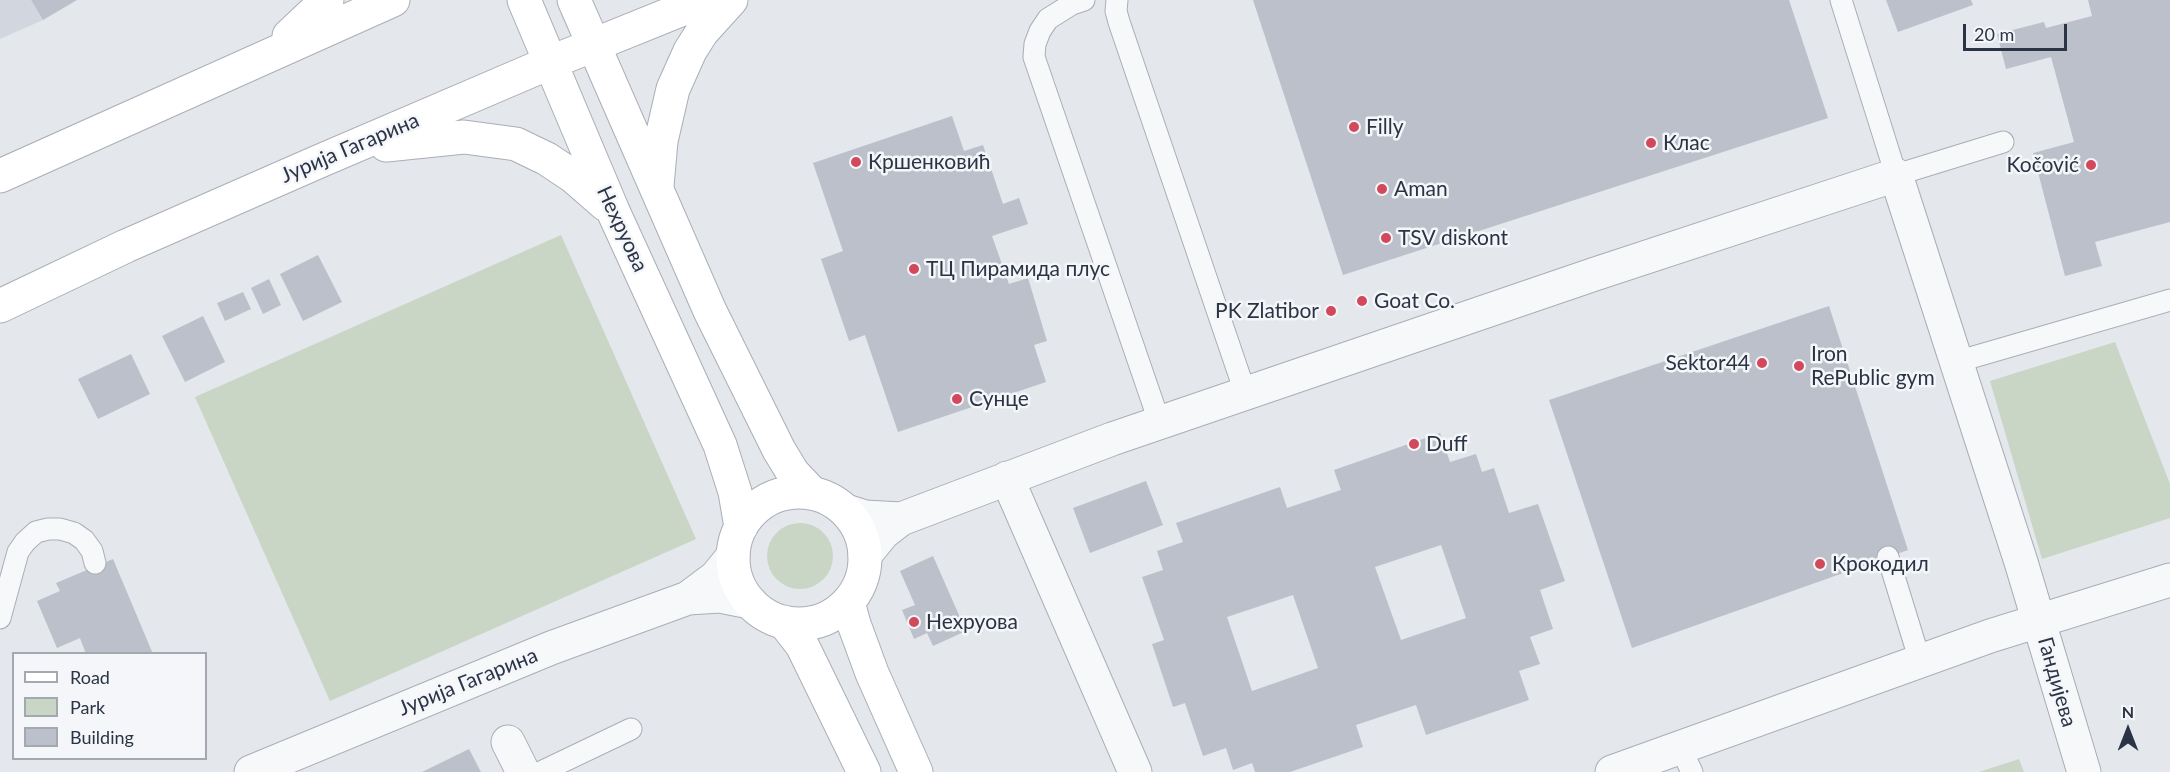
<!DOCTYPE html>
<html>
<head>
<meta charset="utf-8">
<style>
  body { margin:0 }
  #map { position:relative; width:2170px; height:772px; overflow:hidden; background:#e4e7ec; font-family:Lato,sans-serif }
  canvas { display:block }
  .legend { position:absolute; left:12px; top:652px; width:195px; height:108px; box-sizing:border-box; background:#f4f6f9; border:2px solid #a4a8b1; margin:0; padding:8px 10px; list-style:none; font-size:18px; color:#2b3445 }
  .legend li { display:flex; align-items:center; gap:12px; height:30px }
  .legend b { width:30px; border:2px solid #a4a8b1 }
  .north { position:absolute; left:2098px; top:700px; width:60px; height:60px; -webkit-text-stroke:4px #f4f6f9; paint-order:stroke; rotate:0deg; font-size:16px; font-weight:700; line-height:24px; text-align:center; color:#2b3445 }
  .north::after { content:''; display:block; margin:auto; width:21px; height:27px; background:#2b3445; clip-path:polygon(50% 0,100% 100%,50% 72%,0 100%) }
  .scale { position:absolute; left:1963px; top:24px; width:104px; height:27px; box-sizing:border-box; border:3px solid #2b3445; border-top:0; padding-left:8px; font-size:18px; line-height:21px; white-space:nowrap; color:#2b3445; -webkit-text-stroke:4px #f4f6f9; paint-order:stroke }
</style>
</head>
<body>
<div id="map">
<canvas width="2170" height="772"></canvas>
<ul class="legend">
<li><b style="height:8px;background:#fff"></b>Road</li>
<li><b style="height:16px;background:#c9d6c5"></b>Park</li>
<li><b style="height:16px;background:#bbc0ca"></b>Building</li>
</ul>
<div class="north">N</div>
<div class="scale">20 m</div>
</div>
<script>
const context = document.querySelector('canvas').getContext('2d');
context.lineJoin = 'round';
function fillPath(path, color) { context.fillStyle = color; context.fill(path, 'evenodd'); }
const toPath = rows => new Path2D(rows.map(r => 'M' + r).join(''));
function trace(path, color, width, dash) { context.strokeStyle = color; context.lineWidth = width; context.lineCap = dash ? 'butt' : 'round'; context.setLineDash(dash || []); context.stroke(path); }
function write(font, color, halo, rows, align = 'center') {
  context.font = font + ' Lato,sans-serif'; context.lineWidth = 5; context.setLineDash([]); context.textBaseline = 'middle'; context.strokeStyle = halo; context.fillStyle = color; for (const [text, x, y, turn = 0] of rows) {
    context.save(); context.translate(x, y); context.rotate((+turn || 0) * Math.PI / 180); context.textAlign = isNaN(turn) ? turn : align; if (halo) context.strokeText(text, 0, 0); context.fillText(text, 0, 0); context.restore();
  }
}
fillPath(toPath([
  [0,0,31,0,43,20,0,39]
]), '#d2d6de');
fillPath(toPath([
  [561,235,696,539,330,701,195,397],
  [2115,342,2170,484,2170,518,2042,559,1990,381],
  '767 556a33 33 0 1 1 66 0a33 33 0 1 1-66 0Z',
  [2019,759,2024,772,1979,772]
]), '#c9d6c5');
fillPath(toPath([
  [31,0,77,0,43,20],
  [1253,0,1789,0,1828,118,1343,275],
  [1886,0,1971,0,1973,5,1898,32],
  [2088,0,2170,0,2170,222,2095,242,2102,266,2065,276,2033,153,2074,142,2051,57,2006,69,1997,34,2044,22,2046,28,2092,16],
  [952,116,964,151,983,145,1003,204,1019,198,1028,224,992,236,1009,284,1028,278,1047,341,1034,345,1046,382,898,432,865,335,849,341,821,259,843,251,813,163],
  [318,255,342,302,303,321,280,274],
  [269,279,281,305,263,314,251,288],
  [243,292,251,309,225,321,217,303],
  [1829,306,1908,550,1632,648,1549,400],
  [203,316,225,362,185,382,162,336],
  [131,354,150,394,98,419,78,379],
  [1440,433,1450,462,1476,454,1482,472,1494,468,1509,513,1538,504,1565,581,1540,590,1553,629,1530,637,1540,664,1519,671,1529,700,1426,735,1416,705,1356,725,1363,747,1290,772,1255,772,1252,763,1233,770,1226,748,1203,756,1185,703,1173,707,1152,644,1164,640,1142,577,1163,570,1157,551,1183,542,1176,523,1280,487,1287,508,1341,490,1334,470],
  [1441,545,1466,618,1401,640,1375,567],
  [1293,595,1318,668,1252,691,1227,617],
  [1146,481,1163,525,1090,553,1073,508],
  [933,556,966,631,933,646,927,633,914,639,902,610,915,605,900,571],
  [113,559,153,654,86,654,80,638,57,648,37,601,60,591,56,583],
  [469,749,481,772,422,772]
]), '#bbc0ca');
const lane = toPath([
  [1084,0,1072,4,1048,19,1040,31,1035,44,1034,57,1159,421],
  [1117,0,1116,11,1119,22,1245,392],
  [1841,0,1896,175,2003,142],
  [1956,362,2170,300],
  [1888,557,1920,661],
  [0,618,18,552,25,542,36,532,48,529,60,529,74,533,84,540,92,551,95,563],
  [1680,747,1692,772],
  [541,772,631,729]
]);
const street = toPath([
  [1007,478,1135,772],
  [846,511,865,517,901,519],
  [865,555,883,533,901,519,1112,439,1595,274,1896,175,2021,562,2084,772],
  [688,598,716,577,733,556],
  [508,742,523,772],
  [251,772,551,648,688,598,720,596,750,602],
  [1612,772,1990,636,2170,580]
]);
const secondary = toPath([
  [524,0,613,211,720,445,735,492,741,527],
  [574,0,710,311,779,450,793,473,812,493],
  [289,36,327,0],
  [386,145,464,137,516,144,547,159,574,177,605,204],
  [0,176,393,0],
  [657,186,661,141,673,89,690,51,702,32,731,0],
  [0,306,126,246,320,161,549,63,705,0],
  '733 558a66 66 0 1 1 132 0a66 66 0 1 1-132 0Z',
  [848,602,854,624,872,673,916,772],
  [784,622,802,645,864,772]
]);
trace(lane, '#a9aeb7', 23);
trace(street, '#a9aeb7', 35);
trace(secondary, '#a9aeb7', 35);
trace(lane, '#f7f8fa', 21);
trace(street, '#f7f8fa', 33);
trace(secondary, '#fff', 33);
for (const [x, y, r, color] of [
  [1354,127,6,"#d1495b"],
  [1651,143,6,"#d1495b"],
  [856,162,6,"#d1495b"],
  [2091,165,6,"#d1495b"],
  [1382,189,6,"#d1495b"],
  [1386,238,6,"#d1495b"],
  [914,269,6,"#d1495b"],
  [1362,301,6,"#d1495b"],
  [1331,311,6,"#d1495b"],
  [1762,363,6,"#d1495b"],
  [1799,366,6,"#d1495b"],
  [957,399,6,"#d1495b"],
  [1414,444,6,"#d1495b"],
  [1820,564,6,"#d1495b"],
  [914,622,6,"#d1495b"]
]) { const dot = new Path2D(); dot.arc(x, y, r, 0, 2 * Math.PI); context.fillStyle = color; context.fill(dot); trace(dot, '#f4f6f9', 2); }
write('21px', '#2b3445', '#f4f6f9', [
  ["Filly",1366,127],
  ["Клас",1663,143],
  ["Кршенковић",868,162],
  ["Kočović",2079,165,"right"],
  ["Aman",1394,189],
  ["TSV diskont",1398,238],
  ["ТЦ Пирамида плус",926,269],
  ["Goat Co.",1374,301],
  ["PK Zlatibor",1319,311,"right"],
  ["Iron",1811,354],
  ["RePublic gym",1811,378],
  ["Sektor44",1750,363,"right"],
  ["Сунце",969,399],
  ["Duff",1426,444],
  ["Крокодил",1832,564],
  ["Нехруова",926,622]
], 'left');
write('21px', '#2b3445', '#f4f6f9', [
  ["Јурија Гагарина",350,148,-23],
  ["Нехруова",622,229,65],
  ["Јурија Гагарина",468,682,-22],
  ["Гандијева",2057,682,74]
]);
</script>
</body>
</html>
